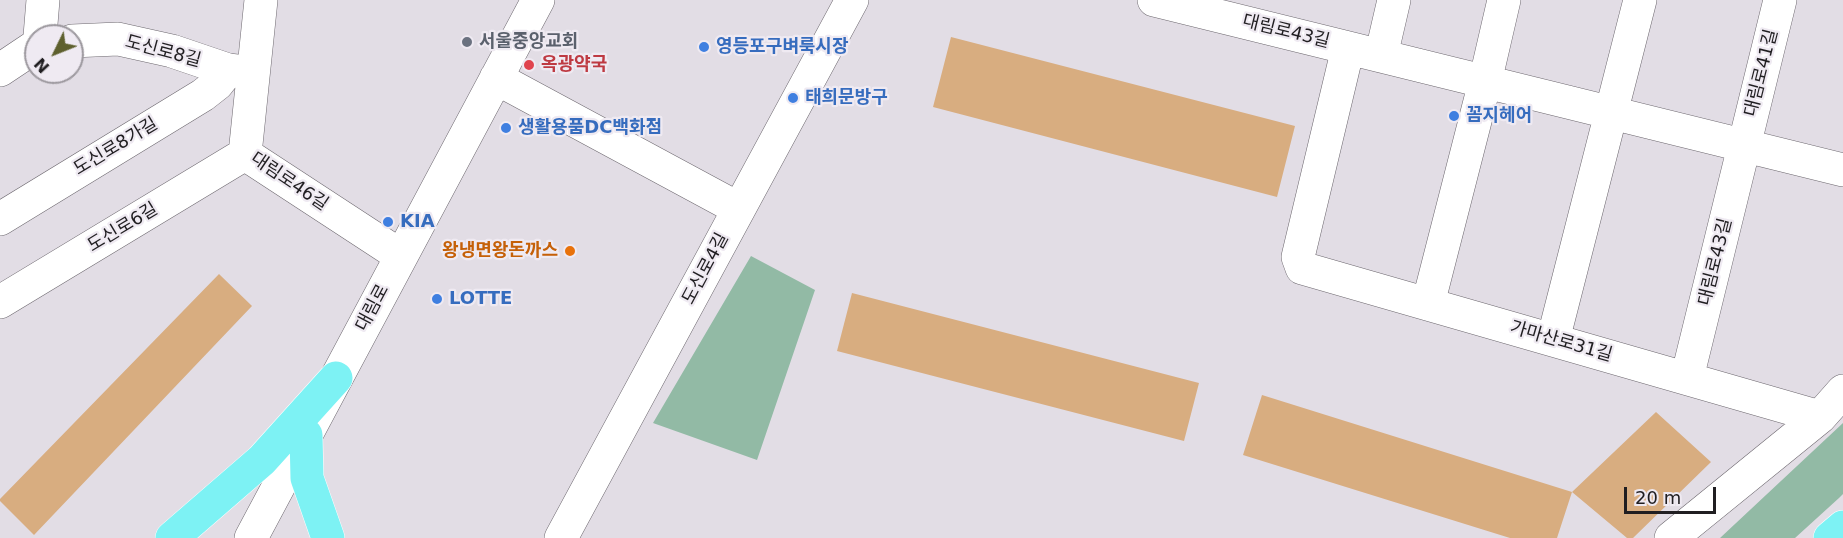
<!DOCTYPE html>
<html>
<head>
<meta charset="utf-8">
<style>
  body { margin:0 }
  #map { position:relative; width:1843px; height:538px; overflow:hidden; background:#e2dde5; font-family:"DejaVu Sans",sans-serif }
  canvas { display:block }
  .north { position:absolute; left:24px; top:24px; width:60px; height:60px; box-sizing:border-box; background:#efeaf2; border:2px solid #9c989e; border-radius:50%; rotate:227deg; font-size:16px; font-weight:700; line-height:24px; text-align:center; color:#201e21 }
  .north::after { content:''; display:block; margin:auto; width:21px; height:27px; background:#5e602e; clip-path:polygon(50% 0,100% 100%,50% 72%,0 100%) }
  .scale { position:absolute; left:1624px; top:487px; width:92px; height:27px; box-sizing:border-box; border:3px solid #201e21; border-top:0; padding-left:8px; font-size:18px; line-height:21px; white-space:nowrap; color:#201e21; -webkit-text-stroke:4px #efeaf2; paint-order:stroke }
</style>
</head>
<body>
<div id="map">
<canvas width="1843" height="538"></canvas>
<div class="north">N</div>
<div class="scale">20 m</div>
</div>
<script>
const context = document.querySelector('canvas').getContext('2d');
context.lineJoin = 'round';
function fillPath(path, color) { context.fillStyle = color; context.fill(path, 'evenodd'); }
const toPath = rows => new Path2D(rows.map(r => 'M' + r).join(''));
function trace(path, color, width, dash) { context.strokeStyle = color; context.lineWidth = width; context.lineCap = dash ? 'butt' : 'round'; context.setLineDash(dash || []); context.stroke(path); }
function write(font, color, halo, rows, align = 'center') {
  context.font = font + ' "DejaVu Sans","Noto Sans KR",sans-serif'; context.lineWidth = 4.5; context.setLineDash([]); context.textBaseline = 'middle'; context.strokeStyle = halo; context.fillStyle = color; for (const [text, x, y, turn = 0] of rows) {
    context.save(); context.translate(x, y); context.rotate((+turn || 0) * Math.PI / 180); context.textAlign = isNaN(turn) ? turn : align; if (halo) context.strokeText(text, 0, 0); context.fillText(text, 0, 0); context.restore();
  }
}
fillPath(toPath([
  [751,256,815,290,757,460,653,423],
  [1843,423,1843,494,1839,498,1795,538,1720,538]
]), '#92baa5');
fillPath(toPath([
  [951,37,1295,126,1277,197,933,107],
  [219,274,252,306,34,535,0,501,0,499],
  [852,293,1199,383,1184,441,837,351],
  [1262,395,1572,492,1557,538,1510,538,1243,455],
  [1656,412,1711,462,1633,538,1627,538,1572,492]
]), '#d8ad80');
const minor = toPath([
  [1154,0,1843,170],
  [40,36,43,0],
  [72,41,118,39,172,51,228,70,253,73],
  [1348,48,1298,257,1302,268,1820,417],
  [1381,56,1394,0],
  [0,70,36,46],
  [496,78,739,209],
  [245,154,401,256],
  [245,154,261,0],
  [0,219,203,95,217,84,228,70],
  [0,302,245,154],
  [1428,304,1485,82,1504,0],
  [1553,340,1640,0],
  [1687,378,1780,0],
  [251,538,538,0],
  [561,538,852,0],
  [1671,538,1820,417,1843,391]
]);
const major = toPath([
  [306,435,307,478,328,538],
  [172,538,262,460,336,378],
  [1830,538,1843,527]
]);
trace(minor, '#6d686f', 34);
trace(major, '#fff', 34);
trace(minor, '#fff', 33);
trace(major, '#7df2f4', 33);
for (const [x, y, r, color] of [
  [467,42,6,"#6b7280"],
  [704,47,6,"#3f7fe0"],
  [529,65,6,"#e0444e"],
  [793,98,6,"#3f7fe0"],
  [1454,116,6,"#3f7fe0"],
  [506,128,6,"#3f7fe0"],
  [388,222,6,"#3f7fe0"],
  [570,251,6,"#e8710a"],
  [437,299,6,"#3f7fe0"]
]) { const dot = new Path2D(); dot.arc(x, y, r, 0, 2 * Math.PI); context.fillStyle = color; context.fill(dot); trace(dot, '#efeaf2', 2); }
write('18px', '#201e21', '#efeaf2', [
  ["대림로43길",1286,32,14],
  ["도신로8길",163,52,15],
  ["대림로41길",1762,73,-76],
  ["도신로8가길",116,147,-31],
  ["대림로46길",289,182,34],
  ["도신로6길",123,228,-31],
  ["대림로43길",1716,262,-76],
  ["도신로4길",706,269,-62],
  ["대림로",373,308,-62],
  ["가마산로31길",1561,342,16]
]);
write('bold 18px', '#5b616d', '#efeaf2', [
  ["서울중앙교회",479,42]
], 'left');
write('bold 18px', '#366cbe', '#efeaf2', [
  ["영등포구벼룩시장",716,47],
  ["태희문방구",805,98],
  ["꼼지헤어",1466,116],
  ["생활용품DC백화점",518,128],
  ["KIA",400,222],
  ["LOTTE",449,299]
], 'left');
write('bold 18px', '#be3a42', '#efeaf2', [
  ["옥광약국",541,65]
], 'left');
write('bold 18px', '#c56008', '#efeaf2', [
  ["왕냉면왕돈까스",558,251]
], 'right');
</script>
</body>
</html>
